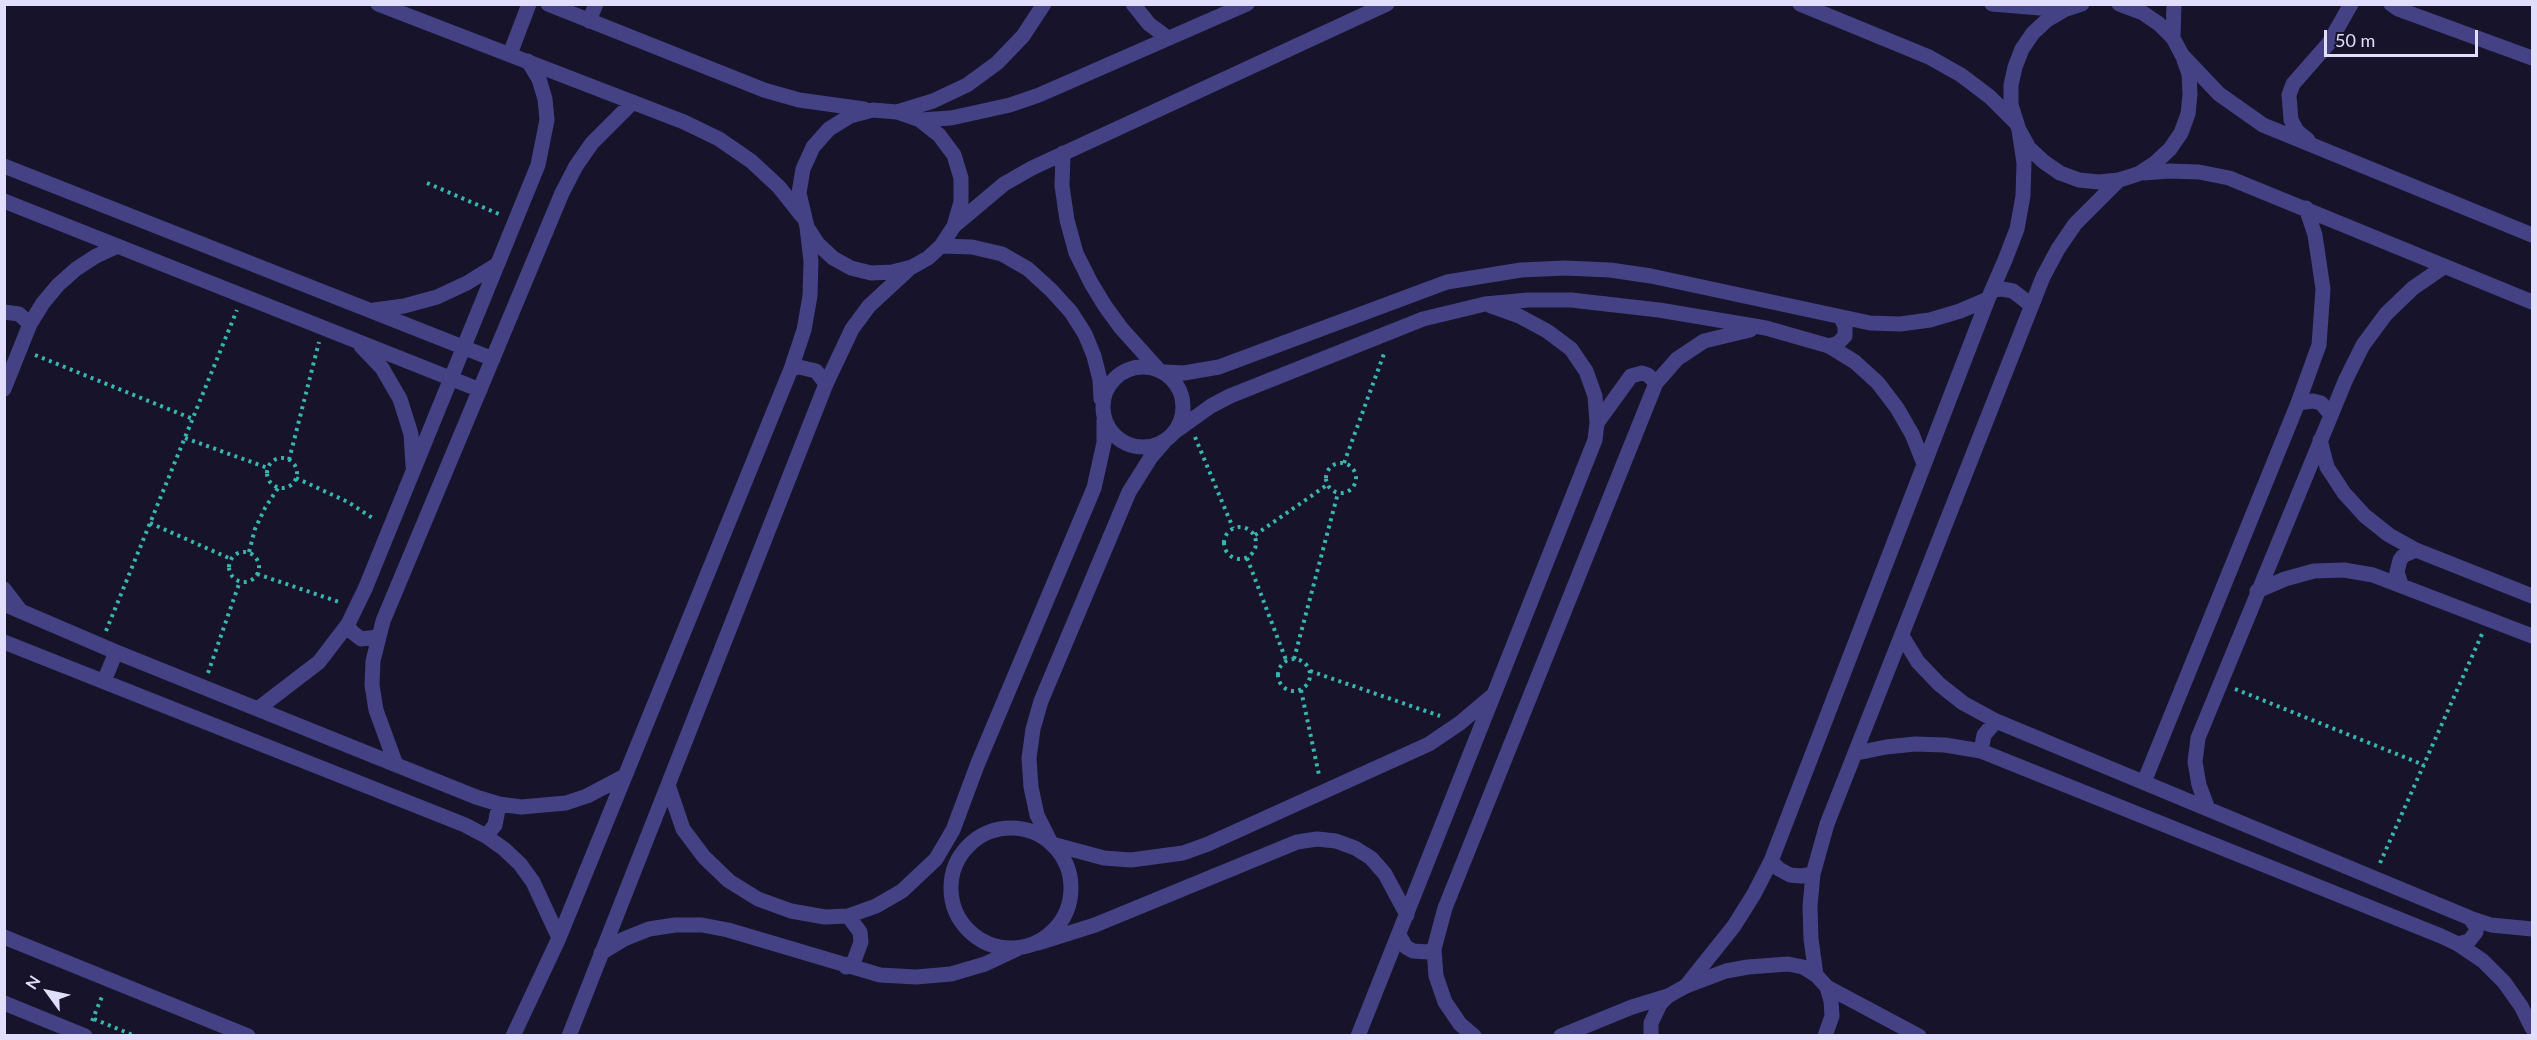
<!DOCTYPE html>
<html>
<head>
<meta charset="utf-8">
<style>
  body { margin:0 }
  #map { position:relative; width:2537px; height:1040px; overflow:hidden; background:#17132a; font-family:Lato,sans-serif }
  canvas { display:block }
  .frame { position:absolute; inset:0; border:6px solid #e1defd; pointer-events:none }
  .north { position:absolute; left:18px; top:962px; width:60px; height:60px; -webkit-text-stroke:4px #17132a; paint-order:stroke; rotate:303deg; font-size:16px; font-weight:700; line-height:24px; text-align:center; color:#e1defd }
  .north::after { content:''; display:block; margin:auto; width:21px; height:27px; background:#e1defd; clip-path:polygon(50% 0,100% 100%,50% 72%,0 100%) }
  .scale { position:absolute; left:2324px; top:30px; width:154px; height:27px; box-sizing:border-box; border:3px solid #e1defd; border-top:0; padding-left:8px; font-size:18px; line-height:21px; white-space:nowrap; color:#e1defd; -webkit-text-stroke:4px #17132a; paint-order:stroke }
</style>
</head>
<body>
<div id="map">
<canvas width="2537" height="1040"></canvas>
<div class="frame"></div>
<div class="north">N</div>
<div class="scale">50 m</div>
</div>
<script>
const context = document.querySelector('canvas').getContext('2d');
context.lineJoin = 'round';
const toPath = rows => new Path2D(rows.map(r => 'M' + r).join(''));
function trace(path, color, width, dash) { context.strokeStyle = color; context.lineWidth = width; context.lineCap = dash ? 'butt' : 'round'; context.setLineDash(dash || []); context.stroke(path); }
trace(toPath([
  [427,183,501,215],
  [35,355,193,419],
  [1195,437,1233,528],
  [185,438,268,468],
  '267 473a15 15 0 1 1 30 0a15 15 0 1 1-30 0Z',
  [289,460,319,342],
  [1344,463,1385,351],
  '1326 478a15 15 0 1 1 30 0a15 15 0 1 1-30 0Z',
  [296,478,348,502,374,519],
  [150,523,231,559],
  '1224 543a16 16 0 1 1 32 0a16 16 0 1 1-32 0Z',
  [1255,535,1327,485],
  [249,552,255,529,265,508,278,488],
  '229 567a15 15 0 1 1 30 0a15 15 0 1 1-30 0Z',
  [1247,558,1286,660],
  [257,574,342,603],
  [106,631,237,310],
  '1278 675a16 16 0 1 1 32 0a16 16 0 1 1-32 0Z',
  [1294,659,1338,493],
  [1310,671,1440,716],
  [208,673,240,581],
  [2235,689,2424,765],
  [1301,690,1319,775],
  [2380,863,2482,634],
  [94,1019,135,1036],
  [92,1021,103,994]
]), '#39b5af', 4, [3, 4.5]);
trace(toPath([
  [378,4,684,122,719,139,751,161,779,187,802,216],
  [548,4,764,90,799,100,864,109],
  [1133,4,1149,24,1168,38],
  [1800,4,1929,57,1961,75,1990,97,2016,123],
  [1992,4,2064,10],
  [2082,4,2064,10,2047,20,2033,33,2022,49,2015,67,2011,85,2011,105,2019,130,2029,148,2044,162,2060,173,2079,180,2099,182,2119,180,2138,174,2155,163,2170,149,2181,133,2188,114,2190,94,2189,74,2184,60],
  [2119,4,2143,13,2159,24,2173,38,2182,55,2219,94,2263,125,2532,235],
  [2391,4,2398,9,2532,58],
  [589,21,596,4],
  [2173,38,2174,4],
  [510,54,529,4],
  [897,112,933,101,967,85,997,63,1023,36,1044,4],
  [920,120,939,135,954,155,961,178,961,202,954,226,941,246,928,258,912,267,892,272,871,273,851,268,833,258,818,244,807,227,799,193,803,169,813,147,829,129,850,116,873,110,897,112,920,120,951,118,1010,105,1039,95,1247,4],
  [2308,140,2297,131,2291,120,2289,95,2293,84,2329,43,2351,4],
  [1063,153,1062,186,1067,220,1076,253,1091,283,1105,306,1121,328,1158,369],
  [4,166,493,359],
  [2144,173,2169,171,2199,172,2229,178,2532,302],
  [4,201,480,390],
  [954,226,1004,184,1032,168,1387,4],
  [941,246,972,247,1002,254,1028,269,1051,290,1071,312,1085,334,1094,356,1100,380,1101,399],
  [1992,290,2002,289,2013,291,2031,305],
  [374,310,404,306,437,297,467,283,496,265],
  [4,312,19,314,30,324],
  [361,346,382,368,400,399,411,434,413,466],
  [1829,346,1838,343,1845,336,1845,326,1841,318],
  '1103 407a40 40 0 1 1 80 0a40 40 0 1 1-80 0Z',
  [791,369,799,367,816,371,826,384],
  [1165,372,1184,373,1219,367,1447,282,1521,270,1565,268,1610,270,1651,276,1870,323,1900,324,1930,320,1960,311,1988,299],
  [4,389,30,324,43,303,58,285,76,269,96,256,118,246],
  [2298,403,2313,401,2321,403,2331,415],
  [1597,423,1631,376,1642,373,1648,375,1656,383],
  [1176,431,1211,406,1230,396,1423,319,1485,304,1528,300,1571,300,1659,310,1766,328,1829,346,1855,362,1878,383,1897,408,1912,434,1924,464],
  [2320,440,2327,467,2344,493,2365,516,2389,535,2416,550,2532,596],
  [2401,584,2397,572,2400,560,2404,555,2416,550],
  [4,589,20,610],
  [2257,591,2285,579,2314,571,2344,570,2373,575,2532,636],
  [4,604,116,652,476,797,499,804,521,807,566,803,587,796,625,776],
  [348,624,351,631,361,639,378,637],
  [1902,636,1918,662,1939,684,1963,703,1996,721,2470,918,2491,925,2532,929],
  [4,642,465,825,486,836,504,849,520,864,533,882,559,938],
  [104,681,116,652],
  [259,708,319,662,348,624,365,589,538,165,547,120,545,99,539,79,528,61],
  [1981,751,1984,735,1996,721],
  [1857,753,1886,747,1915,744,1945,745,1981,751,2441,936,2458,944,2483,961,2504,982,2521,1006,2532,1028],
  [395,762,376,710,372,685,373,661,383,621,562,193,576,166,592,143,633,102],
  [2144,782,2298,403,2319,345,2323,289,2315,235,2306,208],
  [668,785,683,829,704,857,729,881,758,899,791,911,825,917,848,916,876,906,902,891,936,859,953,830,978,763,1094,488,1104,443,1104,420],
  [2208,809,2199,785,2195,762,2198,738,2346,379,2363,345,2386,314,2413,288,2445,266],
  '951 888a60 60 0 1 1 120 0a60 60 0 1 1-120 0Z',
  [486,836,495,825,499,804],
  [1050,841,1037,815,1031,787,1029,758,1033,729,1041,701,1129,492,1151,457,1164,442],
  [1052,844,1104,858,1131,860,1183,853,1208,844,1429,744,1460,723,1492,696],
  [1771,861,1779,869,1790,875,1801,876,1813,874],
  [1399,935,1406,947,1413,951,1428,952,1434,949],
  [1038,943,1095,925,1297,842,1317,839,1336,841,1355,848,1371,858,1385,874,1407,915],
  [2458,944,2469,941,2476,932,2476,927,2470,918],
  [601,953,624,939,649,929,675,925,702,925,728,930,880,975,916,977,951,974,985,964,1017,949],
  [846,967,854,961,861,942,860,932,848,916],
  [1816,975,1811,939,1810,906,1813,874,1827,824,2043,277,2058,249,2075,224,2119,180],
  [1686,986,1734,926,1754,894,1771,861,1988,299,2005,260,2017,229,2023,196,2024,163,2019,130],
  [513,1036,559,938,791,369,804,330,810,296,811,261,807,227],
  [569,1036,826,384,852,329,869,306,908,270],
  [1358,1036,1595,440,1597,423,1595,396,1586,371,1571,349,1547,331,1519,316,1491,306],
  [1474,1036,1460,1024,1445,1002,1436,976,1434,949,1445,908,1656,383,1677,359,1704,341,1750,330]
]), '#444185', 15);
trace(toPath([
  [4,937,248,1036],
  [1827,987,1919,1036],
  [4,1003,85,1036],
  [1561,1036,1632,1007,1668,996],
  [1651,1036,1651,1023,1660,1004,1668,996,1686,986,1726,971,1748,967,1788,964,1803,967,1816,975,1827,987,1831,1001,1832,1016,1825,1036]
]), '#444185', 15);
</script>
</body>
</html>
